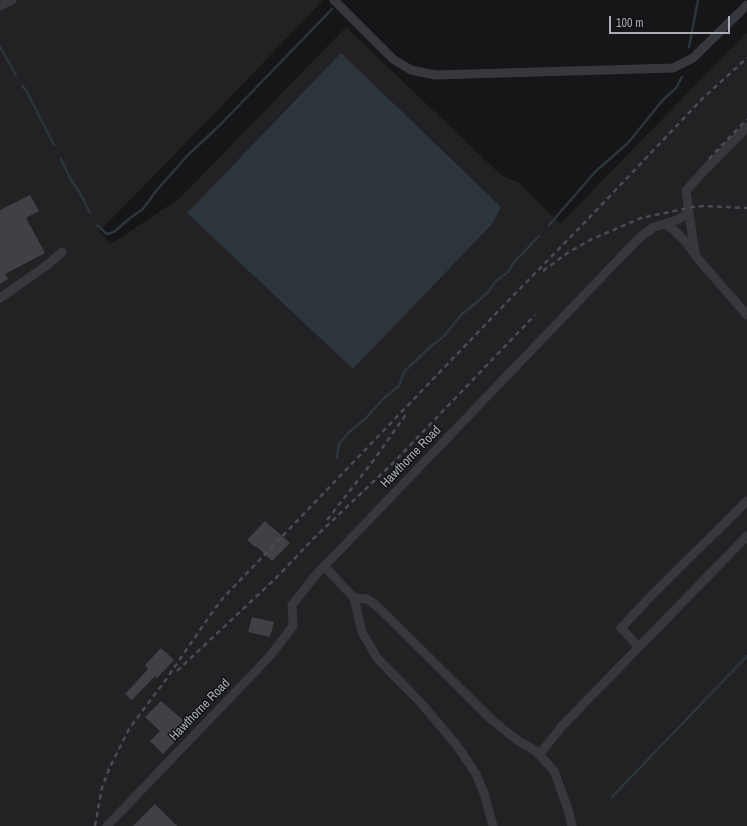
<!DOCTYPE html>
<html>
<head>
<meta charset="utf-8">
<style>
  body { margin:0 }
  #map { position:relative; width:747px; height:826px; overflow:hidden; background:#161618; font-family:"Archivo Narrow",sans-serif }
  canvas { display:block }
  .scale { position:absolute; left:609px; top:16px; width:121px; height:18px; box-sizing:border-box; border:2px solid #a8adb8; border-top:0; padding-left:5px; font-size:12px; line-height:14px; white-space:nowrap; color:#a8adb8; -webkit-text-stroke:3px #111113; paint-order:stroke }
</style>
</head>
<body>
<div id="map">
<canvas width="747" height="826"></canvas>
<div class="scale">100 m</div>
</div>
<script>
const context = document.querySelector('canvas').getContext('2d');
context.lineJoin = 'round';
function fillPath(path, color) { context.fillStyle = color; context.fill(path, 'evenodd'); }
const toPath = rows => new Path2D(rows.map(r => 'M' + r).join(''));
function trace(path, color, width, dash) { context.strokeStyle = color; context.lineWidth = width; context.lineCap = dash ? 'butt' : 'round'; context.setLineDash(dash || []); context.stroke(path); }
function write(font, color, halo, rows, align = 'center') {
  context.font = font + ' "Archivo Narrow",sans-serif'; context.lineWidth = 3; context.setLineDash([]); context.textBaseline = 'middle'; context.strokeStyle = halo; context.fillStyle = color; for (const [text, x, y, turn = 0] of rows) {
    context.save(); context.translate(x, y); context.rotate((+turn || 0) * Math.PI / 180); context.textAlign = isNaN(turn) ? turn : align; if (halo) context.strokeText(text, 0, 0); context.fillText(text, 0, 0); context.restore();
  }
}
fillPath(toPath([
  [0,0,323,0,217,111,99,232,111,244,180,198,346,27,502,176,518,182,560,224,747,32,747,826,0,826]
]), '#222225');
fillPath(toPath([
  [341,53,501,207,492,224,353,369,187,213]
]), '#2c353c');
trace(toPath([
  [0,47,16,75],
  [689,47,698,0],
  [22,86,26,90,54,145],
  [61,159,71,180,80,193,90,213],
  [97,225,107,234,114,232,130,218,143,209,156,191,188,155,221,124,332,9],
  [549,225,596,171,628,143,662,101,676,88,682,77],
  [337,458,339,444,348,433,366,418,383,399,399,386,404,372,429,348,444,336,462,314,476,303,489,291,496,281,507,273,514,262,539,236],
  [612,797,747,656]
]), '#2c353c', 2.5);
fillPath(toPath([
  [30,195,39,211,26,218,45,253,5,274,8,279,0,284,0,210],
  [265,521,290,543,272,561,256,546,255,547,247,540],
  [252,617,274,622,270,637,248,632],
  [161,648,174,660,157,678,155,676,132,700,125,694,148,669,145,665],
  [161,701,190,726,163,754,150,741,160,731,145,717],
  [155,804,177,826,133,826]
]), '#404145');
trace(toPath([
  [334,0,393,59,411,70,435,75,673,68,693,58,747,5],
  [0,6,12,0],
  [689,213,695,253],
  [666,224,677,233,686,242,699,260,747,315],
  [0,298,46,266,62,252],
  [324,566,354,598,362,632,377,658,422,704,458,747,476,774,484,793,493,826],
  [354,598,367,599,377,606,492,720,517,740,536,751,554,771,568,809,572,826],
  [639,647,621,628,651,596,747,501],
  [539,755,562,726,747,536],
  [107,826,270,656,293,626,292,605,314,577,639,238,654,227,677,220,689,213,686,191,701,174,747,127]
]), '#37383d', 9);
trace(toPath([
  [709,159,747,119],
  [543,271,566,254,590,240,641,218,693,207,705,206,747,208],
  [327,520,373,461,407,413],
  [177,671,277,577,313,539,393,463,535,315],
  [95,826,102,788,109,769,129,729,167,678,211,614,223,598,508,301,590,217,702,99,747,58]
]), '#4a4c52', 2.5, [5, 4]);
write('13px', '#a8adb8', '#111113', [
  ["Hawthorne Road",411,457,-46],
  ["Hawthorne Road",200,710,-46]
]);
</script>
</body>
</html>
